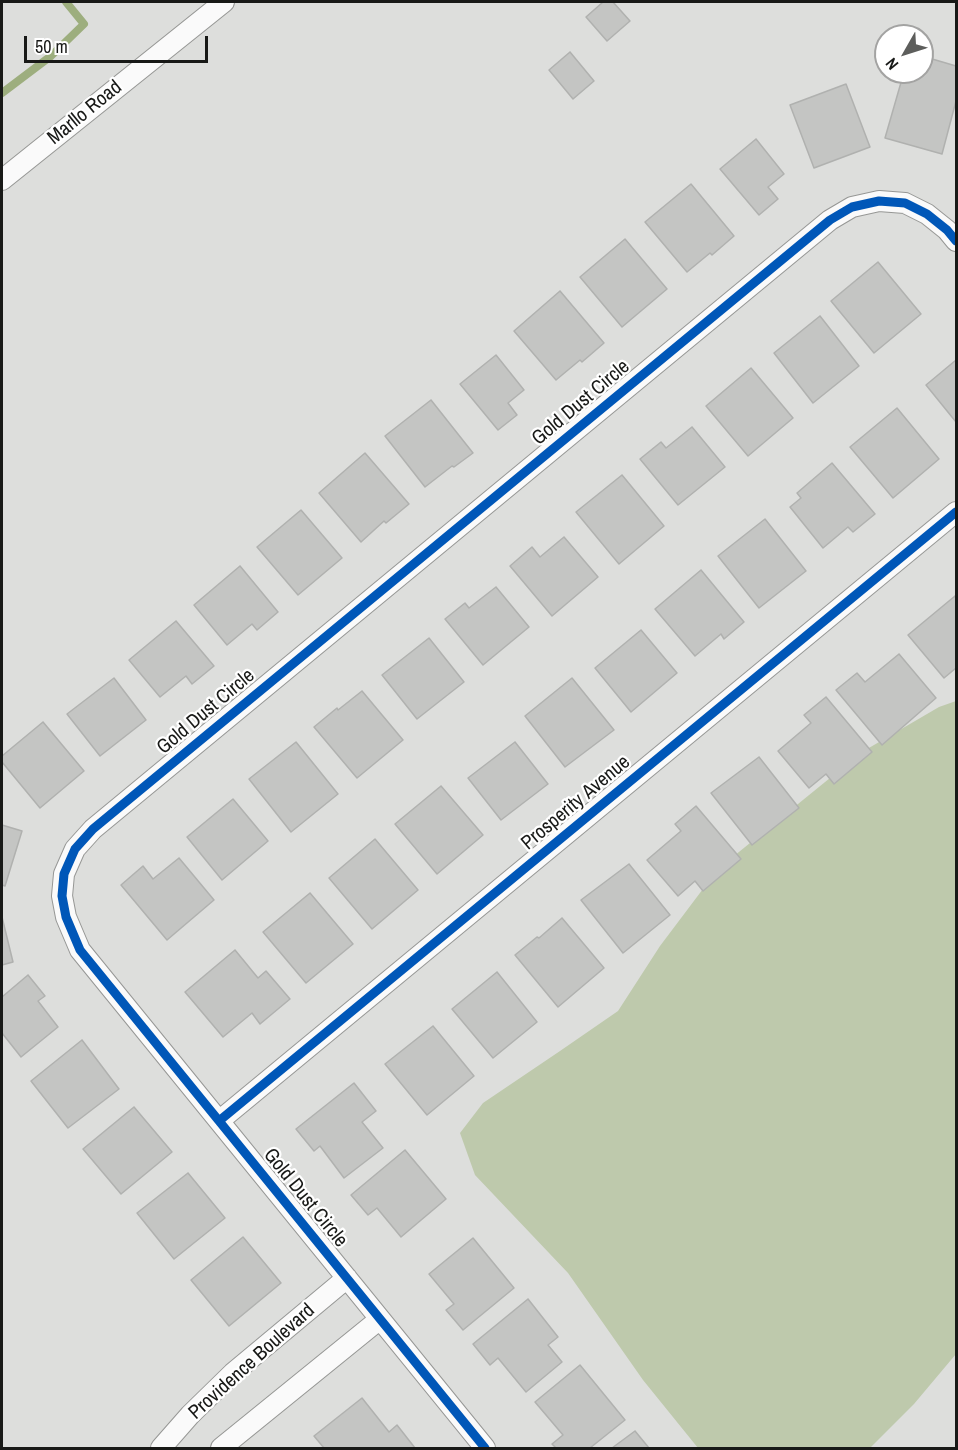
<!DOCTYPE html>
<html>
<head>
<meta charset="utf-8">
<style>
  body { margin:0 }
  #map { position:relative; width:958px; height:1450px; overflow:hidden; background:#dddedc; font-family:"Archivo Narrow",sans-serif }
  canvas { display:block }
  .frame { position:absolute; inset:0; border:3px solid #181917; pointer-events:none }
  .north { position:absolute; left:874px; top:24px; width:60px; height:60px; box-sizing:border-box; background:#fff; border:2px solid #a3a3a2; border-radius:50%; rotate:231deg; font-size:16px; font-weight:700; line-height:24px; text-align:center; color:#181917 }
  .north::after { content:''; display:block; margin:auto; width:21px; height:27px; background:#5d5e5c; clip-path:polygon(50% 0,100% 100%,50% 72%,0 100%) }
  .scale { position:absolute; left:24px; top:36px; width:184px; height:27px; box-sizing:border-box; border:3px solid #181917; border-top:0; padding-left:8px; font-size:18px; line-height:21px; white-space:nowrap; color:#181917; -webkit-text-stroke:4px #fff; paint-order:stroke }
</style>
</head>
<body>
<div id="map">
<canvas width="958" height="1450"></canvas>
<div class="frame"></div>
<div class="north">N</div>
<div class="scale">50 m</div>
</div>
<script>
const context = document.querySelector('canvas').getContext('2d');
context.lineJoin = 'round';
function fillPath(path, color) { context.fillStyle = color; context.fill(path, 'evenodd'); }
const toPath = rows => new Path2D(rows.map(r => 'M' + r).join(''));
function trace(path, color, width, dash) { context.strokeStyle = color; context.lineWidth = width; context.lineCap = dash ? 'butt' : 'round'; context.setLineDash(dash || []); context.stroke(path); }
function write(font, color, halo, rows, align = 'center') {
  context.font = font + ' "Archivo Narrow",sans-serif'; context.lineWidth = 4.5; context.setLineDash([]); context.textBaseline = 'middle'; context.strokeStyle = halo; context.fillStyle = color; for (const [text, x, y, turn = 0] of rows) {
    context.save(); context.translate(x, y); context.rotate((+turn || 0) * Math.PI / 180); context.textAlign = isNaN(turn) ? turn : align; if (halo) context.strokeText(text, 0, 0); context.fillText(text, 0, 0); context.restore();
  }
}
fillPath(toPath([
  [956,701,956,1354,914,1404,870,1448,698,1448,643,1380,568,1273,475,1175,460,1133,483,1103,560,1051,618,1011,660,946,718,869,862,752,939,707]
]), '#bec9ac');
trace(toPath([
  [2,93,51,56,84,24,66,2]
]), '#9dae7e', 8);
const building = toPath([
  [603,2,613,2,630,21,607,41,586,17,603,2],
  [570,52,594,81,573,99,549,70,570,52],
  [922,56,956,66,956,101,942,154,885,138,904,72,922,72,922,56],
  [846,84,870,147,814,168,790,105,846,84],
  [756,139,784,174,768,187,778,199,759,215,720,169,756,139],
  [691,184,734,236,712,255,710,253,687,272,645,222,691,184],
  [625,239,667,289,622,327,580,277,625,239],
  [878,262,921,314,874,353,831,301,878,262],
  [560,291,604,343,582,362,580,360,556,380,514,331,560,291],
  [820,316,859,366,813,403,774,353,820,316],
  [496,355,524,390,508,403,517,415,498,430,460,384,496,355],
  [956,360,956,422,926,385,956,360],
  [751,368,793,418,748,456,706,406,751,368],
  [431,400,473,453,454,467,452,466,425,487,385,436,431,400],
  [897,408,939,459,893,498,850,447,897,408],
  [692,427,725,467,678,505,640,459,661,442,666,448,692,427],
  [365,453,409,504,386,523,384,521,361,542,319,493,365,453],
  [832,463,875,514,853,532,848,527,823,548,790,507,801,498,797,493,832,463],
  [622,475,664,526,619,564,576,512,622,475],
  [301,510,342,558,298,595,257,547,301,510],
  [765,519,806,571,759,608,718,556,765,519],
  [564,537,598,577,552,616,510,566,532,547,540,557,564,537],
  [240,566,278,612,257,630,252,624,227,645,194,605,240,566],
  [701,570,744,622,724,639,721,634,695,656,655,609,701,570],
  [496,587,529,627,483,665,445,619,465,603,469,608,496,587],
  [955,596,956,599,956,668,944,678,908,635,955,596],
  [176,621,214,666,192,684,186,676,160,697,129,660,176,621],
  [641,630,677,673,631,712,595,668,641,630],
  [429,638,464,682,417,719,382,675,429,638],
  [899,654,936,698,882,745,836,690,857,673,865,682,899,654],
  [114,678,146,720,100,756,67,714,114,678],
  [572,678,614,730,565,767,525,716,572,678],
  [362,691,403,740,357,778,314,727,337,708,338,710,362,691],
  [826,697,872,752,834,784,826,774,809,788,778,751,811,723,804,715,826,697],
  [43,722,84,771,40,808,2,762,2,756,43,722],
  [296,742,338,794,291,832,249,779,296,742],
  [515,742,548,784,501,820,468,778,515,742],
  [759,757,799,808,752,845,711,793,759,757],
  [441,786,483,835,437,874,395,824,441,786],
  [233,799,268,841,222,880,187,837,233,799],
  [696,806,741,859,703,891,695,881,678,896,647,860,681,831,675,824,696,806],
  [2,825,22,831,5,886,2,885,2,825],
  [375,839,418,890,372,929,329,878,375,839],
  [179,858,214,900,167,940,121,885,143,866,153,879,179,858],
  [629,864,670,915,623,953,581,900,629,864],
  [310,893,353,944,306,983,263,932,310,893],
  [2,917,13,962,2,965,2,917],
  [562,918,604,968,558,1007,515,955,537,937,539,938,562,918],
  [235,950,258,978,266,971,290,999,260,1024,252,1013,223,1037,185,992,235,950],
  [497,972,537,1022,493,1058,452,1009,497,972],
  [28,975,45,996,38,1001,58,1027,21,1057,2,1033,2,997,28,975],
  [433,1026,474,1076,427,1115,385,1064,433,1026],
  [82,1040,119,1089,68,1128,31,1081,82,1040],
  [354,1083,376,1111,362,1122,383,1148,344,1178,320,1146,314,1151,296,1129,354,1083],
  [134,1107,172,1152,121,1194,83,1149,134,1107],
  [405,1150,446,1199,401,1237,377,1208,368,1215,351,1195,405,1150],
  [188,1173,225,1218,174,1259,137,1213,188,1173],
  [243,1237,281,1283,229,1326,191,1280,243,1237],
  [473,1238,514,1288,463,1330,446,1310,454,1304,429,1274,473,1238],
  [528,1299,558,1337,548,1345,562,1362,526,1392,498,1358,490,1365,473,1344,528,1299],
  [580,1365,625,1420,590,1448,556,1448,552,1444,563,1435,535,1402,580,1365],
  [362,1398,389,1432,397,1425,415,1448,324,1448,314,1436,362,1398],
  [635,1431,649,1448,612,1448,635,1431]
]);
fillPath(building, '#c4c5c3');
trace(building, '#b0b1af', 1.5);
const street = toPath([
  [2,180,224,2],
  [219,1121,956,512],
  [161,1448,190,1415,233,1373,347,1278],
  [221,1448,380,1319],
  [485,1448,80,950,66,917,62,896,64,874,75,849,93,829,830,220,852,207,879,201,905,203,927,214,947,230,956,241]
]);
trace(street, '#969795', 22);
trace(street, '#fafafa', 20);
trace(toPath([
  [219,1121,956,512],
  [485,1448,80,950,66,917,62,896,64,874,75,849,93,829,830,220,852,207,879,201,905,203,927,214,947,230,956,241]
]), '#0057b8', 9);
write('20px', '#181917', '#fff', [
  ["Marllo Road",85,113,-39],
  ["Gold Dust Circle",581,403,-40],
  ["Gold Dust Circle",206,712,-40],
  ["Prosperity Avenue",576,803,-40],
  ["Gold Dust Circle",305,1198,51],
  ["Providence Boulevard",252,1362,-42]
]);
</script>
</body>
</html>
